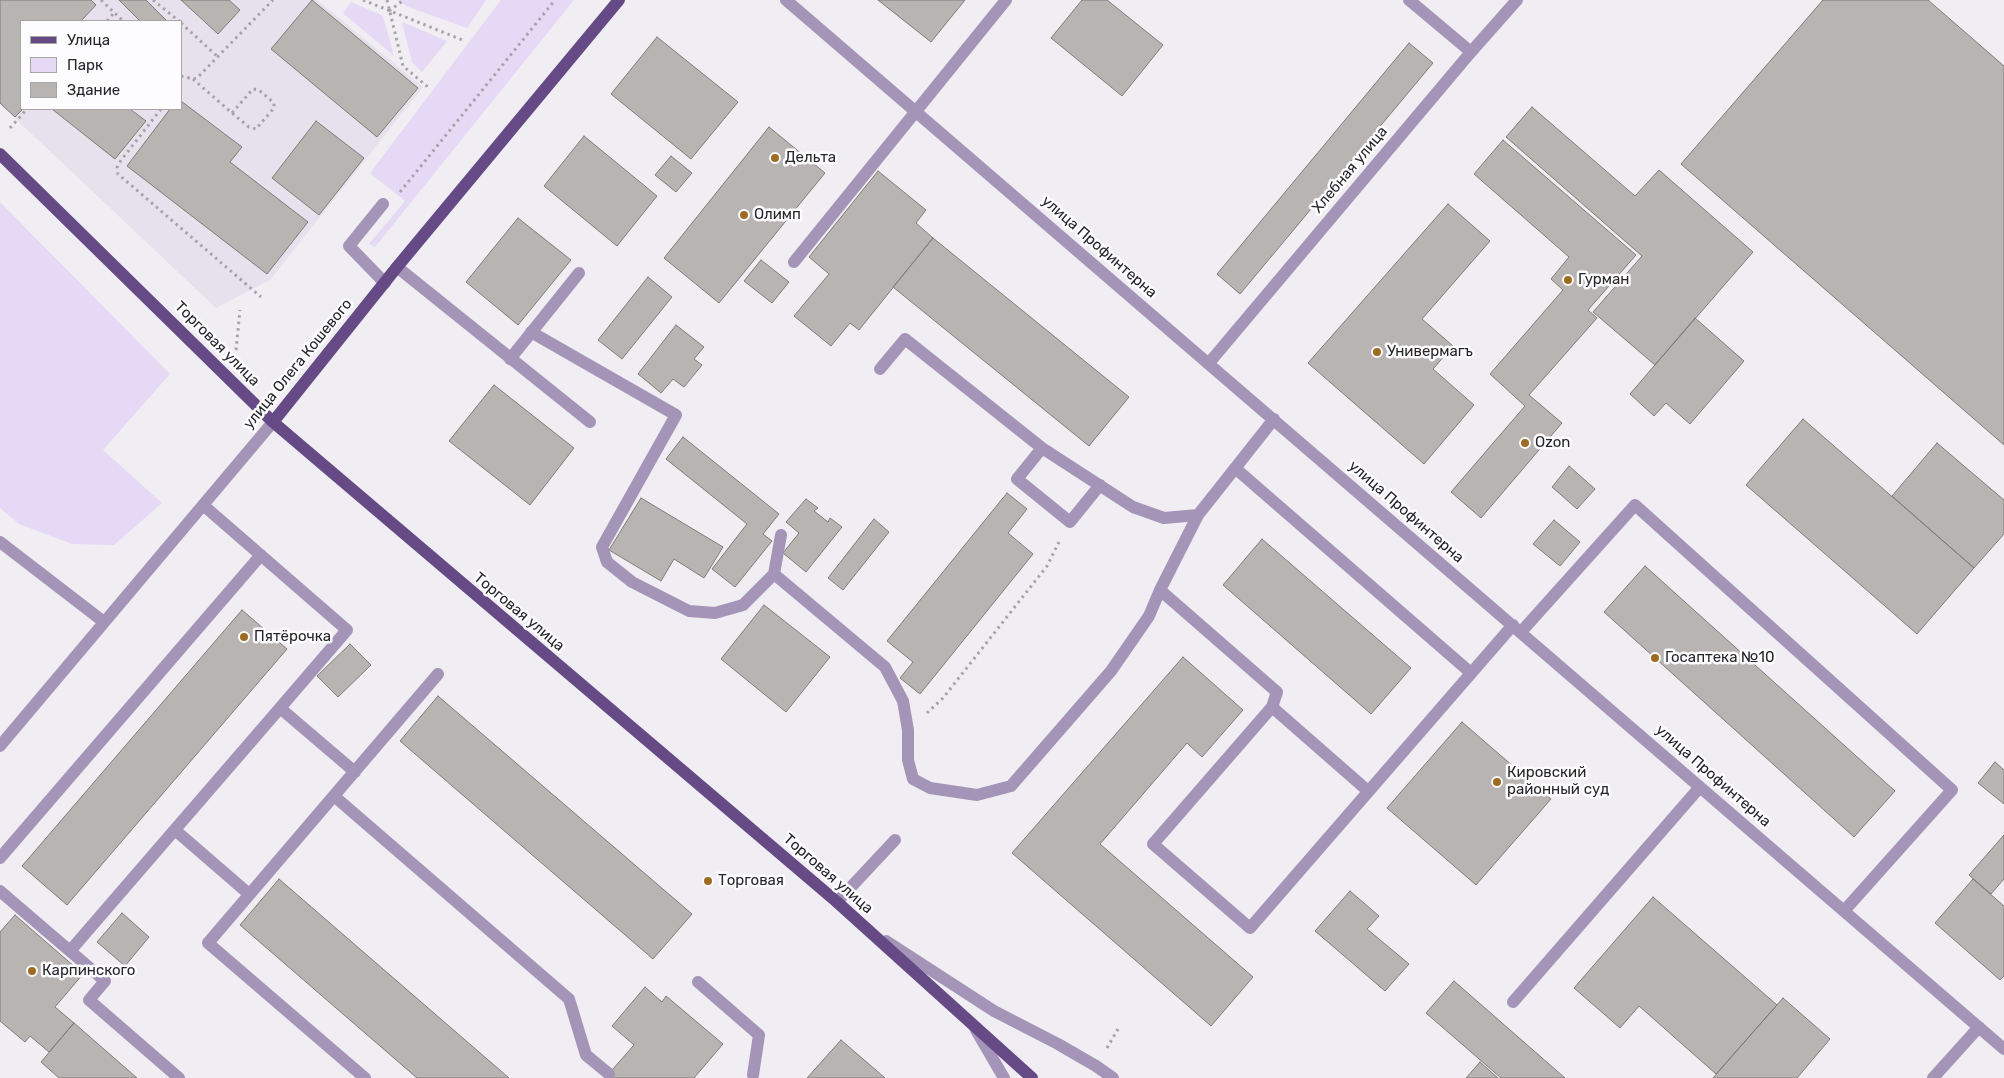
<!DOCTYPE html>
<html>
<head>
<meta charset="utf-8">
<style>
  body { margin:0 }
  #map { position:relative; width:2004px; height:1078px; overflow:hidden; background:#f0eef3; font-family:Rubik,sans-serif }
  canvas { display:block }
  .legend { position:absolute; left:20px; top:20px; width:162px; height:90px; box-sizing:border-box; background:#fdfcfe; border:1px solid #a7a6a8; margin:0; padding:6px 9px; list-style:none; font-size:15px; color:#262527 }
  .legend li { display:flex; align-items:center; gap:10px; height:25px }
  .legend b { width:25px; border:1px solid #a7a6a8 }
</style>
</head>
<body>
<div id="map">
<canvas width="2004" height="1078"></canvas>
<ul class="legend">
<li><b style="height:6px;background:#664a86"></b>Улица</li>
<li><b style="height:14px;background:#e5d9f5"></b>Парк</li>
<li><b style="height:14px;background:#b7b4b1"></b>Здание</li>
</ul>
</div>
<script>
const context = document.querySelector('canvas').getContext('2d');
context.lineJoin = 'round';
function fillPath(path, color) { context.fillStyle = color; context.fill(path, 'evenodd'); }
const toPath = rows => new Path2D(rows.map(r => 'M' + r).join(''));
function trace(path, color, width, dash) { context.strokeStyle = color; context.lineWidth = width; context.lineCap = dash ? 'butt' : 'round'; context.setLineDash(dash || []); context.stroke(path); }
function write(font, color, halo, rows, align = 'center') {
  context.font = font + ' Rubik,sans-serif'; context.lineWidth = 5; context.setLineDash([]); context.textBaseline = 'middle'; context.strokeStyle = halo; context.fillStyle = color; for (const [text, x, y, turn = 0] of rows) {
    context.save(); context.translate(x, y); context.rotate((+turn || 0) * Math.PI / 180); context.textAlign = isNaN(turn) ? turn : align; if (halo) context.strokeText(text, 0, 0); context.fillText(text, 0, 0); context.restore();
  }
}
fillPath(toPath([
  [0,0,317,0,423,87,270,280,216,308,0,104],
  [21,21,181,21,181,109,21,109]
]), '#e6e1ed');
fillPath(toPath([
  [397,0,486,0,467,28,408,7],
  [501,0,574,0,375,247,369,244,405,201,370,173],
  [351,2,383,16,394,56,343,13],
  [402,22,447,41,422,72,412,62],
  [0,202,170,374,103,450,162,503,114,545,72,544,19,524,0,508]
]), '#e5d9f5');
const building = toPath([
  [0,0,91,0,96,5,81,21,21,21,21,109,23,109,15,117,0,103,0,0],
  [119,0,146,0,167,21,140,21,119,0],
  [181,0,229,0,240,10,218,34,181,0],
  [312,0,418,88,377,137,271,49,312,0],
  [878,0,965,0,931,42,878,0],
  [1082,0,1107,0,1163,45,1122,96,1051,38,1082,0],
  [1823,0,1928,0,2004,66,2004,445,1681,164,1823,0],
  [657,37,738,102,691,159,611,94,657,37],
  [1409,43,1433,63,1240,294,1217,274,1409,43],
  [181,101,242,147,230,162,308,222,267,274,127,166,170,109,181,109,181,101],
  [1532,107,1635,196,1659,170,1753,252,1655,365,1593,312,1642,256,1506,137,1532,107],
  [52,109,130,109,146,121,115,159,52,109],
  [316,121,364,158,319,215,272,178,316,121],
  [769,127,825,173,719,303,664,258,769,127],
  [584,136,657,196,617,246,544,186,584,136],
  [1503,140,1636,255,1588,310,1597,318,1529,395,1562,423,1481,518,1451,492,1525,406,1490,374,1563,290,1551,279,1569,257,1474,174,1503,140],
  [671,156,692,173,676,192,655,175,671,156],
  [878,171,926,210,916,223,933,238,859,330,850,323,831,346,794,316,829,274,809,257,878,171],
  [1448,204,1490,241,1422,319,1453,346,1433,369,1474,405,1424,464,1308,363,1448,204],
  [518,218,571,260,518,325,466,282,518,218],
  [933,238,1129,397,1089,446,893,287,933,238],
  [761,260,789,282,772,303,744,281,761,260],
  [648,277,672,297,622,359,598,340,648,277],
  [1695,318,1744,361,1690,424,1666,403,1654,416,1630,394,1695,318],
  [676,325,704,347,694,359,702,365,684,387,673,379,661,393,638,374,676,325],
  [494,385,574,448,530,505,449,441,494,385],
  [1803,419,1974,568,1917,634,1746,485,1803,419],
  [683,437,779,514,763,534,772,541,735,587,712,569,747,524,666,459,683,437],
  [1937,443,2004,500,2004,534,1974,568,1892,496,1937,443],
  [1569,466,1595,489,1577,509,1552,487,1569,466],
  [1007,493,1027,509,1008,533,1033,554,920,694,900,678,913,662,887,641,1007,493],
  [641,498,723,547,704,578,674,559,661,581,609,550,641,498],
  [806,499,818,508,814,511,828,522,830,518,842,527,806,572,783,553,799,533,786,522,806,499],
  [874,519,889,532,843,590,828,578,874,519],
  [1554,520,1580,542,1560,566,1533,544,1554,520],
  [1262,539,1411,668,1371,714,1223,585,1262,539],
  [1645,566,1895,791,1854,837,1604,612,1645,566],
  [764,605,830,657,786,712,721,659,764,605],
  [242,610,287,649,67,905,22,866,242,610],
  [350,644,371,665,338,697,317,676,350,644],
  [1183,657,1243,710,1202,757,1187,743,1100,844,1253,977,1211,1026,1012,853,1183,657],
  [438,696,692,914,653,959,400,741,438,696],
  [1462,722,1551,799,1476,885,1387,808,1462,722],
  [1995,762,2004,770,2004,804,1978,783,1995,762],
  [2004,835,2004,879,1991,894,1969,875,2004,835],
  [279,879,509,1078,417,1078,240,925,279,879],
  [1973,879,2004,906,2004,976,2000,980,1935,923,1973,879],
  [1350,891,1379,916,1367,929,1409,964,1385,991,1315,931,1350,891],
  [1653,897,1777,1005,1716,1074,1639,1006,1620,1028,1574,988,1653,897],
  [122,913,149,937,125,966,97,942,122,913],
  [15,915,83,974,55,1007,74,1023,49,1052,30,1036,25,1042,0,1021,0,932,15,915],
  [1454,981,1565,1078,1501,1078,1426,1013,1454,981],
  [645,987,662,1002,666,996,723,1044,694,1078,605,1078,634,1045,612,1026,645,987],
  [1783,998,1830,1039,1797,1078,1713,1078,1783,998],
  [74,1023,137,1078,59,1078,41,1062,74,1023],
  [841,1040,885,1078,807,1078,841,1040],
  [1480,1062,1498,1078,1466,1078,1480,1062]
]);
fillPath(building, '#b7b4b1');
trace(building, '#7f7c79', 1);
trace(toPath([
  [101,0,123,21],
  [153,0,179,21],
  [363,0,465,41],
  [387,0,403,66,429,88],
  [389,11,404,0],
  [107,21,114,13],
  [181,23,218,57],
  [181,76,193,79,197,78,273,0],
  [193,79,232,113,249,127,256,129,274,108,274,103,259,90,253,89,232,113],
  [161,109,119,163,117,168,118,174,261,297],
  [10,128,27,109],
  [400,192,555,0],
  [236,350,240,310],
  [927,713,943,698,1047,566,1059,542],
  [1107,1048,1118,1029]
]), '#a6a4a8', 3, [2.5, 4]);
trace(toPath([
  [786,0,2004,1049],
  [1409,0,1471,52],
  [383,204,349,246,385,283],
  [794,262,1006,0],
  [397,267,590,422],
  [531,332,676,415,602,547,607,562,632,582,689,611,715,613,743,605,774,574,781,535],
  [510,359,579,273],
  [1209,363,1471,52,1517,0],
  [880,369,905,339,1042,448,1133,507,1164,518,1198,515,1274,419],
  [1042,448,1017,479,1070,522,1100,485],
  [1235,468,1471,673],
  [203,505,347,630,280,708],
  [0,542,104,622],
  [774,574,885,667,903,701,908,730,908,760,913,779,930,788,977,795,1011,786,1111,671,1149,616,1160,590,1198,515],
  [1160,590,1277,692,1272,707,1153,844,1250,928,1513,625],
  [1521,632,1635,505,1952,790,1844,911],
  [1272,707,1368,791],
  [0,746,273,422],
  [334,796,569,999,586,1055,609,1074],
  [175,830,249,894],
  [0,858,261,555],
  [0,891,105,981,89,1000,179,1078],
  [837,902,895,840],
  [886,941,994,1011,1058,1044,1096,1066,1113,1078],
  [70,951,280,708,355,772],
  [698,982,759,1035,753,1075],
  [1513,1002,1700,787],
  [976,1030,1004,1078],
  [365,1078,208,943,438,674],
  [1933,1078,1979,1027]
]), '#a495b8', 12);
trace(toPath([
  [0,154,273,422,837,902,1032,1078],
  [273,422,397,267,619,0]
]), '#664a86', 12);
for (const [x, y, r, color] of [
  [775,158,5,"#9f6b22"],
  [744,215,5,"#9f6b22"],
  [1568,280,5,"#9f6b22"],
  [1377,352,5,"#9f6b22"],
  [1525,443,5,"#9f6b22"],
  [244,637,5,"#9f6b22"],
  [1655,658,5,"#9f6b22"],
  [1497,782,5,"#9f6b22"],
  [708,881,5,"#9f6b22"],
  [32,971,5,"#9f6b22"]
]) { const dot = new Path2D(); dot.arc(x, y, r, 0, 2 * Math.PI); context.fillStyle = color; context.fill(dot); trace(dot, '#fdfcfe', 2); }
write('15px', '#262527', '#fdfcfe', [
  ["Дельта",785,158],
  ["Олимп",754,215],
  ["Гурман",1578,280],
  ["Универмагъ",1387,352],
  ["Ozon",1535,443],
  ["Пятёрочка",254,637],
  ["Госаптека №10",1665,658],
  ["Кировский",1507,773],
  ["районный суд",1507,790],
  ["Торговая",718,881],
  ["Карпинского",42,971]
], 'left');
write('15px', '#262527', '#fdfcfe', [
  ["Хлебная улица",1350,170,-50],
  ["улица Профинтерна",1099,247,41],
  ["Торговая улица",217,344,45],
  ["улица Олега Кошевого",298,364,-51],
  ["улица Профинтерна",1406,512,41],
  ["Торговая улица",519,612,40],
  ["улица Профинтерна",1713,776,41],
  ["Торговая улица",828,874,41]
]);
</script>
</body>
</html>
